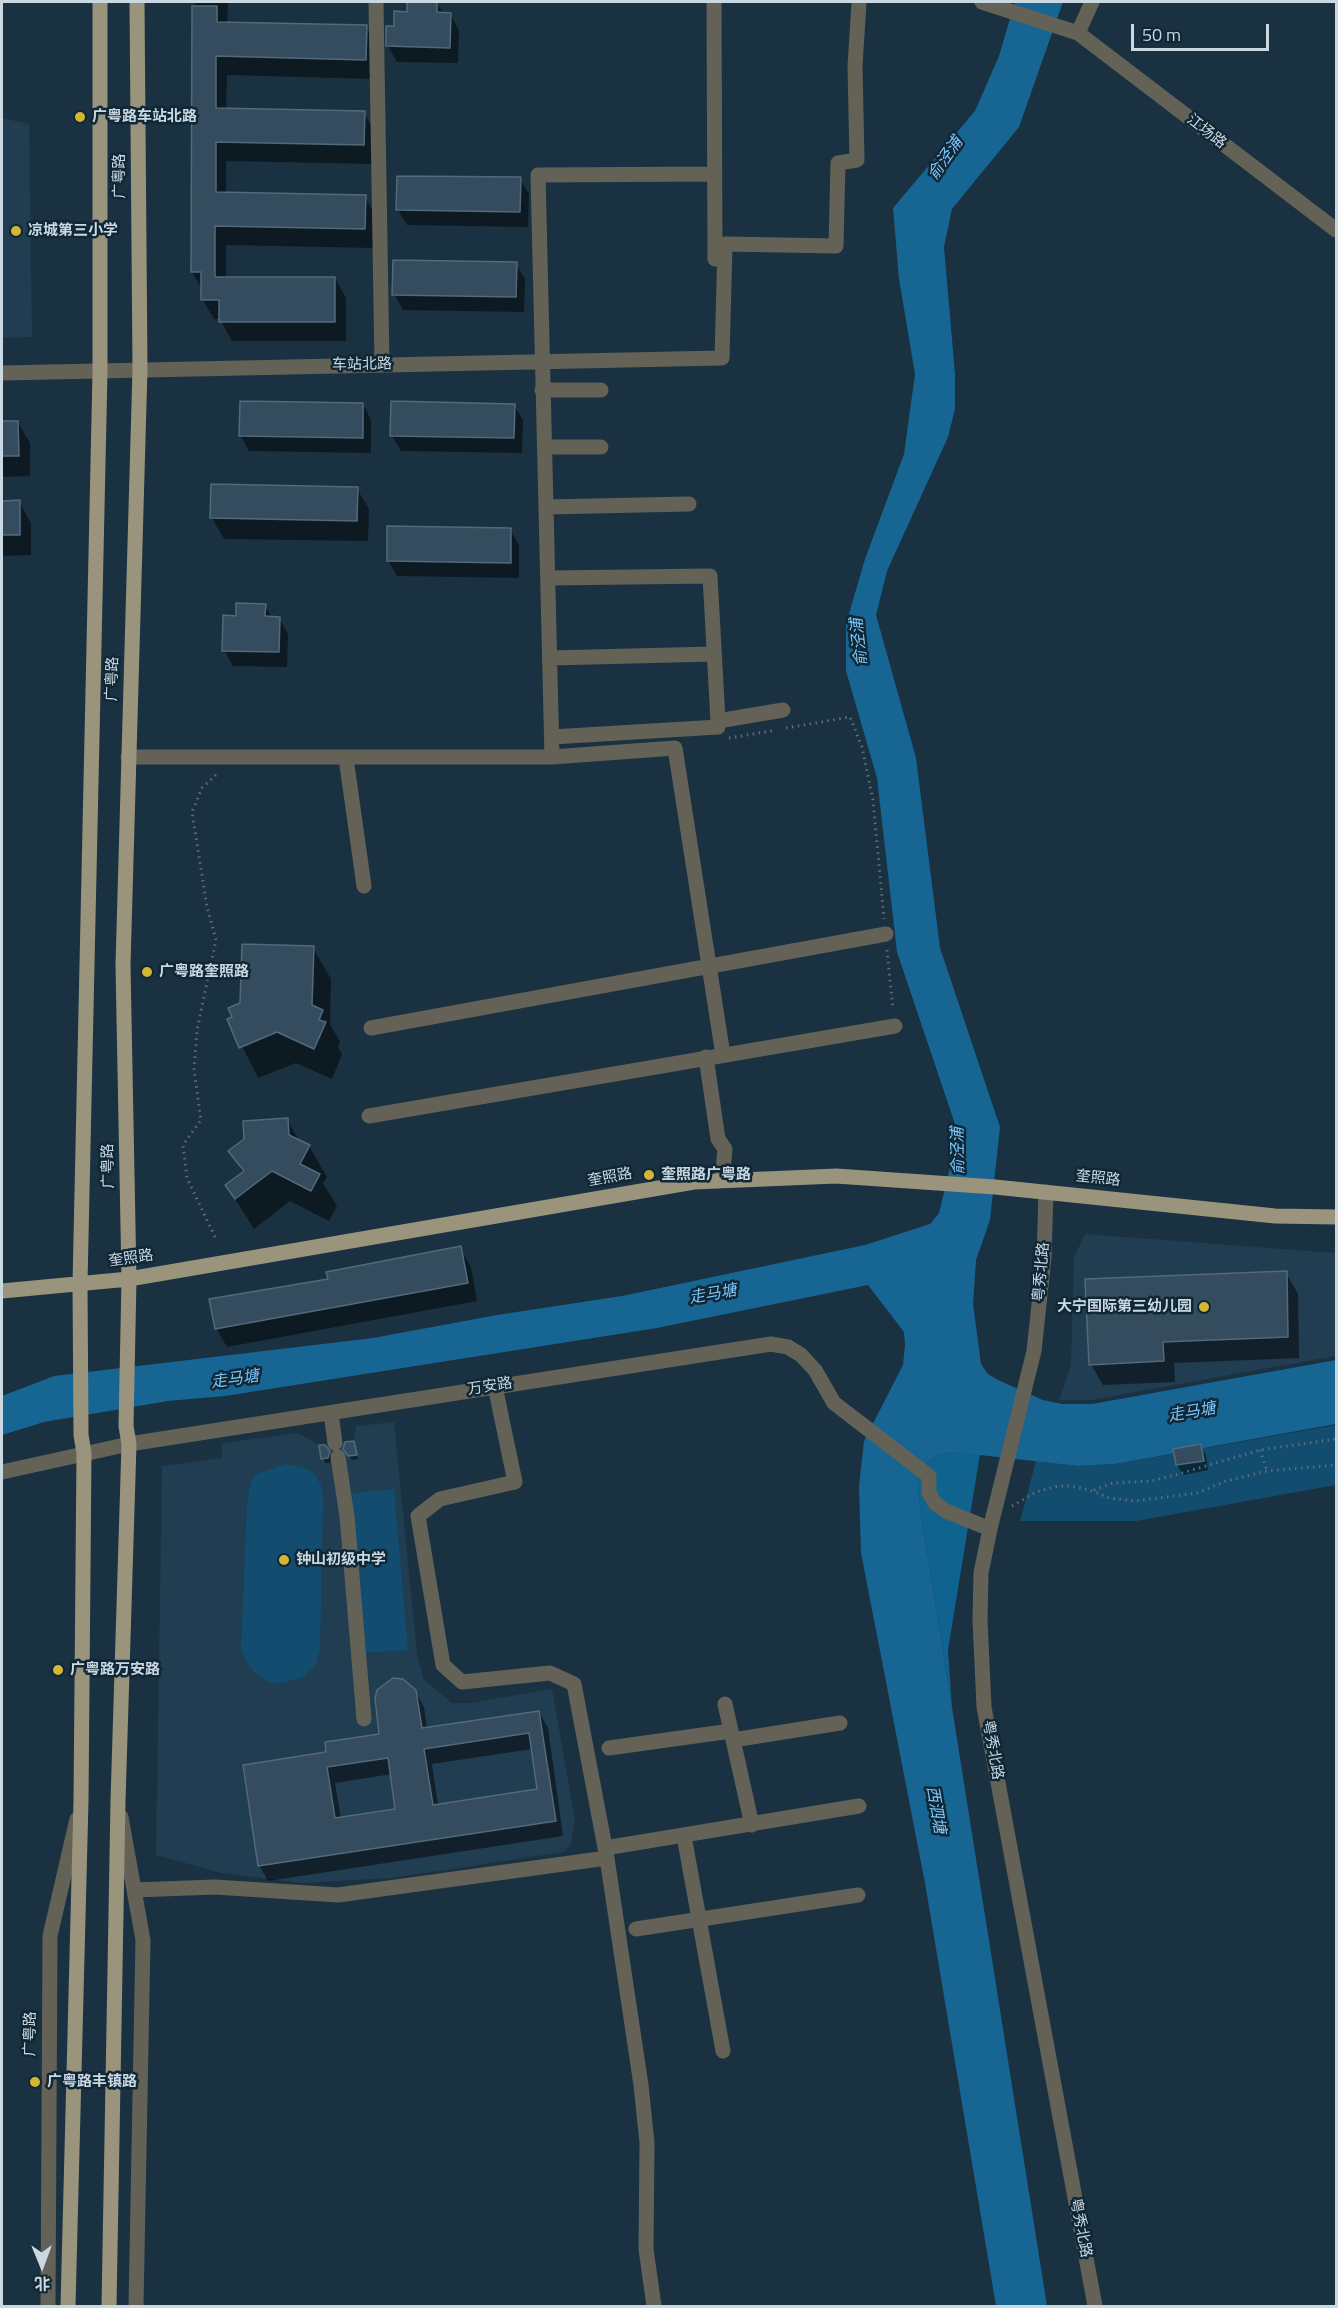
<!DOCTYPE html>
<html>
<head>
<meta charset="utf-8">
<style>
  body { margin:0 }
  #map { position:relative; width:1338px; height:2308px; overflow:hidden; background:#1a3141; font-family:"Titillium Web","Noto Sans SC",sans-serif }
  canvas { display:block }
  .frame { position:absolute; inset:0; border:3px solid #cad8e2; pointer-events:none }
  .north { position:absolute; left:12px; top:2236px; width:60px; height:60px; -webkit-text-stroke:4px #102736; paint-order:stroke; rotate:179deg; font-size:16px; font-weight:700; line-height:24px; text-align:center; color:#cad8e2 }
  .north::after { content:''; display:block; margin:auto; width:21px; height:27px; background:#cad8e2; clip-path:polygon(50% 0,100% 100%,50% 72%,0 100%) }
  .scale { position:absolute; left:1131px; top:24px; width:138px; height:27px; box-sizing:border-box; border:3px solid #cad8e2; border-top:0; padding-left:8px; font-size:18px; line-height:21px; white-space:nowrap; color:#cad8e2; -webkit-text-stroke:4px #102736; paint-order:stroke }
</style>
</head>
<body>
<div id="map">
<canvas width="1338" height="2308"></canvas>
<div class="frame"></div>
<div class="north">北</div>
<div class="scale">50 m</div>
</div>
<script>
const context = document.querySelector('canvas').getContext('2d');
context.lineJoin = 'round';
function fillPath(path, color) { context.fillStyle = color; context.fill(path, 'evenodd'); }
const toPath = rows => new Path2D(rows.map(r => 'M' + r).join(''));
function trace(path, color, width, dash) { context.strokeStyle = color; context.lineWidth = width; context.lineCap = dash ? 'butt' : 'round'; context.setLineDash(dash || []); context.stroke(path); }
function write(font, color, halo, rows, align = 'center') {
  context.font = font + ' "Titillium Web","Noto Sans SC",sans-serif'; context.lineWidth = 5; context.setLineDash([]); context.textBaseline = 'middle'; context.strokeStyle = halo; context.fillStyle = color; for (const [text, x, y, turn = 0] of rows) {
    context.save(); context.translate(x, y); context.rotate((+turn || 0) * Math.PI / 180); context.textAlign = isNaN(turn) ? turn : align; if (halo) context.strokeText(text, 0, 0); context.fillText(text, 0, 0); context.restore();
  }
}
fillPath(toPath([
  [2,118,29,124,32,337,2,338],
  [1085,1234,1336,1253,1336,1356,1091,1400,1059,1400,1071,1365,1074,1257],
  [394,1422,417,1653,424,1680,452,1703,470,1703,552,1689,575,1821,571,1844,564,1852,392,1878,302,1883,221,1873,156,1855,162,1466,222,1458,222,1443,298,1433,319,1445,354,1441,356,1426]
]), '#203d51');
fillPath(toPath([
  [1336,1425,1336,1485,1136,1521,1020,1521,1036,1461,1078,1466,1115,1464],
  [286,1464,308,1469,315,1475,321,1485,323,1499,320,1651,316,1664,303,1677,278,1684,268,1682,256,1674,246,1662,241,1648,247,1503,250,1488,253,1477,261,1472],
  [394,1489,408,1650,366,1653,352,1493]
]), '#124c6e');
fillPath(toPath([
  [953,1452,980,1454,948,1650,952,1708,917,1487,917,1474,927,1462,939,1455]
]), '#10628f');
fillPath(toPath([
  [1015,2,1063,2,1019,127,952,209,944,247,955,374,955,409,948,437,887,571,876,615,916,758,940,948,1000,1127,990,1220,976,1260,973,1304,981,1364,988,1374,998,1380,1043,1400,1062,1404,1092,1404,1336,1360,1336,1424,1115,1464,1078,1466,953,1452,939,1455,927,1462,917,1474,917,1487,1047,2306,996,2306,925,1883,861,1553,859,1486,864,1441,903,1365,905,1345,904,1332,868,1285,657,1328,225,1396,168,1401,44,1422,2,1435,2,1396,54,1376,373,1338,497,1315,622,1296,865,1245,930,1224,939,1213,953,1155,956,1127,897,952,877,778,846,671,846,624,865,559,904,454,915,374,899,279,893,208,975,111,999,56]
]), '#176593');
fillPath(toPath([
  [195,2,228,2,227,24,366,27,377,46,376,79,227,75,226,110,364,113,375,132,374,164,226,161,226,194,365,197,376,216,375,248,226,245,226,278,335,278,346,298,346,341,232,341,220,319,214,319,203,300,202,289,192,272],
  [409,2,436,2,444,14,450,14,459,30,458,63,397,62,388,46,395,27,408,13],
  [520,179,529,194,528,227,407,225,398,210],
  [516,264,525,279,524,312,403,310,394,294],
  [363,404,371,420,371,453,249,451,240,435],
  [514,405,523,420,522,453,401,451,392,436],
  [2,423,18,423,30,443,30,476,2,477],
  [357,489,369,509,368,541,224,539,212,518],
  [2,502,19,502,31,523,31,555,2,556],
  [510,529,519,545,519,578,397,576,388,560],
  [265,605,272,618,279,618,288,634,287,667,233,666,224,650,237,617],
  [313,948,331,979,330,1024,340,1042,338,1047,342,1054,332,1079,296,1063,258,1078,229,1020,234,1018,242,1004],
  [287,1120,300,1142,309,1146,327,1177,323,1183,337,1206,329,1221,290,1201,254,1229,227,1186,243,1173,230,1151],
  [460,1248,471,1267,477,1301,227,1347,216,1328,329,1280],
  [1286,1273,1298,1294,1299,1358,1174,1363,1175,1382,1103,1385,1091,1364],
  [354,1442,358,1459,352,1460,344,1448],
  [1200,1445,1206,1455,1208,1470,1183,1475,1177,1465],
  [320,1447,329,1452,332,1457,330,1463,325,1463],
  [415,1691,424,1707,427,1729,539,1712,548,1728,563,1836,268,1881,259,1865,327,1754,381,1735],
  [532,1749,539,1790,438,1805,432,1764],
  [392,1774,397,1810,341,1819,335,1783]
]), '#0007');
const building = toPath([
  [407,2,437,2,437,12,451,13,450,48,386,46,386,26,394,26,394,11,407,12,407,2],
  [192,6,217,6,217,22,367,25,366,60,216,56,216,108,365,111,364,145,216,142,216,192,366,195,365,229,215,226,215,277,335,277,335,322,219,322,219,300,201,300,201,272,191,272,192,6],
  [397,176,521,177,520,212,396,210,397,176],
  [393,260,517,262,516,297,392,295,393,260],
  [240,401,363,403,363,438,239,436,240,401],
  [391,401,515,404,514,438,390,436,391,401],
  [2,421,18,421,19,456,2,456,2,421],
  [211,484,358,487,357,521,210,518,211,484],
  [20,500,20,535,2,535,2,501,20,500],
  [387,526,511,528,511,563,387,561,387,526],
  [236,603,266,604,265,616,280,617,279,652,222,651,223,615,236,616,236,603],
  [242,944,314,946,312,1005,323,1010,319,1020,326,1022,314,1049,277,1032,239,1048,227,1019,232,1017,228,1008,240,1003,242,944],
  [288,1118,289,1135,310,1145,300,1164,320,1174,311,1191,272,1171,235,1199,225,1185,244,1171,228,1151,244,1139,243,1121,288,1118],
  [461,1246,468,1283,215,1329,209,1299,328,1279,326,1272,461,1246],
  [1287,1271,1288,1337,1163,1342,1164,1361,1089,1365,1085,1279,1287,1271],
  [354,1441,357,1455,348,1456,343,1449,345,1442,354,1441],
  [1201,1444,1204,1461,1176,1465,1173,1449,1201,1444],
  [319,1445,325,1445,330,1451,328,1458,321,1459,319,1445],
  [393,1678,403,1679,416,1690,422,1728,539,1711,556,1821,258,1866,243,1765,326,1752,325,1742,379,1734,375,1698,377,1690,393,1678],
  [529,1733,537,1789,433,1805,424,1749,529,1733],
  [388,1758,395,1809,335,1818,327,1767,388,1758]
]);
fillPath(building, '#344c5d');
trace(building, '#516a7c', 1.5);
trace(toPath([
  [786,728,850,717,862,747,873,800,884,919],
  [729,738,776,730],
  [887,950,893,1009],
  [215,1237,187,1178,183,1145,201,1120,194,1069,197,1030,216,940,207,907,192,812,202,788,218,773],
  [1260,1450,1267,1471],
  [1094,1490,1113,1483,1152,1481,1182,1473,1260,1450,1336,1439],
  [1012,1506,1036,1492,1058,1486,1071,1486,1093,1491,1109,1498,1135,1501,1197,1493,1226,1481,1267,1471,1336,1465]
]), '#5a6e7c', 3, [1.5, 4.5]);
trace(toPath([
  [376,2,382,364],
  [714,2,715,259],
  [982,2,1078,33,1336,230],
  [1078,33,1092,2],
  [2,373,722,358,725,244,836,246,838,163,857,160,855,66,859,2],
  [542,390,601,390],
  [545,447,601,447],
  [546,507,689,504],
  [548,578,710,576,718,721,718,727,552,737],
  [550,658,714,654],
  [718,721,783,710],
  [128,757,552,757,675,748,723,1055],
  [552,757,538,175,715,174],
  [346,758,364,886],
  [371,1028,886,934],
  [706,1057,718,1139,725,1149,722,1180],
  [369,1116,895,1026],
  [1046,1192,1044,1258,1034,1351,990,1529,981,1573,980,1620,984,1707,1095,2306],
  [495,1386,515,1482,440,1499,418,1516,443,1665,462,1682,550,1673,574,1684,607,1858,641,2085,647,2143,646,2249,654,2306],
  [331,1413,335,1443],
  [338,1457,347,1516,364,1719],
  [2,1472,129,1444,771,1344,788,1347,801,1355,815,1370,834,1403,929,1476,929,1493,935,1503,946,1511,990,1529],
  [725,1704,752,1825],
  [733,1740,840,1723],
  [609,1748,731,1731],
  [121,1817,143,1940,136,2306],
  [684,1836,723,2051],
  [605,1848,859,1806],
  [134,1890,215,1887,338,1895,607,1858],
  [636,1929,858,1895],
  [48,2306,50,1936,77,1819]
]), '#646256', 15);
trace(toPath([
  [2,1291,129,1279,694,1182,836,1176,995,1187,1275,1216,1336,1217],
  [68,2306,81,1801,84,1453,81,1435,80,1283,100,372,100,2],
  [109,2306,118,1801,129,1444,126,1426,129,1279,123,965,140,369,137,2]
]), '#9a947c', 15);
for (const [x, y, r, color] of [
  [80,117,6,"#d4b635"],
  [16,231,6,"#d4b635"],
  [147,972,6,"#d4b635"],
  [649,1175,6,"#d4b635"],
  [1204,1307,6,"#d4b635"],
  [284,1560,6,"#d4b635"],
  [58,1670,6,"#d4b635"],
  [35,2082,6,"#d4b635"]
]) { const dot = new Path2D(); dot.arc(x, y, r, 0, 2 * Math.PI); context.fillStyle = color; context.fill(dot); trace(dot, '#102736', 2); }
write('bold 15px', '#cad8e2', '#102736', [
  ["广粤路车站北路",92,117],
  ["凉城第三小学",28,231],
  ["广粤路奎照路",159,972],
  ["奎照路广粤路",661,1175],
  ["大宁国际第三幼儿园",1192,1307,"right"],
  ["钟山初级中学",296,1560],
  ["广粤路万安路",70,1670],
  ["广粤路丰镇路",47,2082]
], 'left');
write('15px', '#cad8e2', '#102736', [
  ["江场路",1206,132,38],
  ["广粤路",120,176,-90],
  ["车站北路",362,365,-1],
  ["广粤路",113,679,-88],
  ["广粤路",109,1166,-91],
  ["奎照路",610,1178,-10],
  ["奎照路",1098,1179,6],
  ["奎照路",131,1259,-8],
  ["粤秀北路",1042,1272,-85],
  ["万安路",490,1387,-9],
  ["粤秀北路",992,1750,80],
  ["广粤路",31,2034,-89],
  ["粤秀北路",1080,2228,79]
]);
write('italic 16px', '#7cc8fc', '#102736', [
  ["俞泾浦",946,159,-55],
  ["俞泾浦",860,642,-96],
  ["俞泾浦",959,1151,-91],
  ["走马塘",713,1295,-10],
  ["走马塘",235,1380,-8],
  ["走马塘",1192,1413,-10],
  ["西泗塘",935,1810,80]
]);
</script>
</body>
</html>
